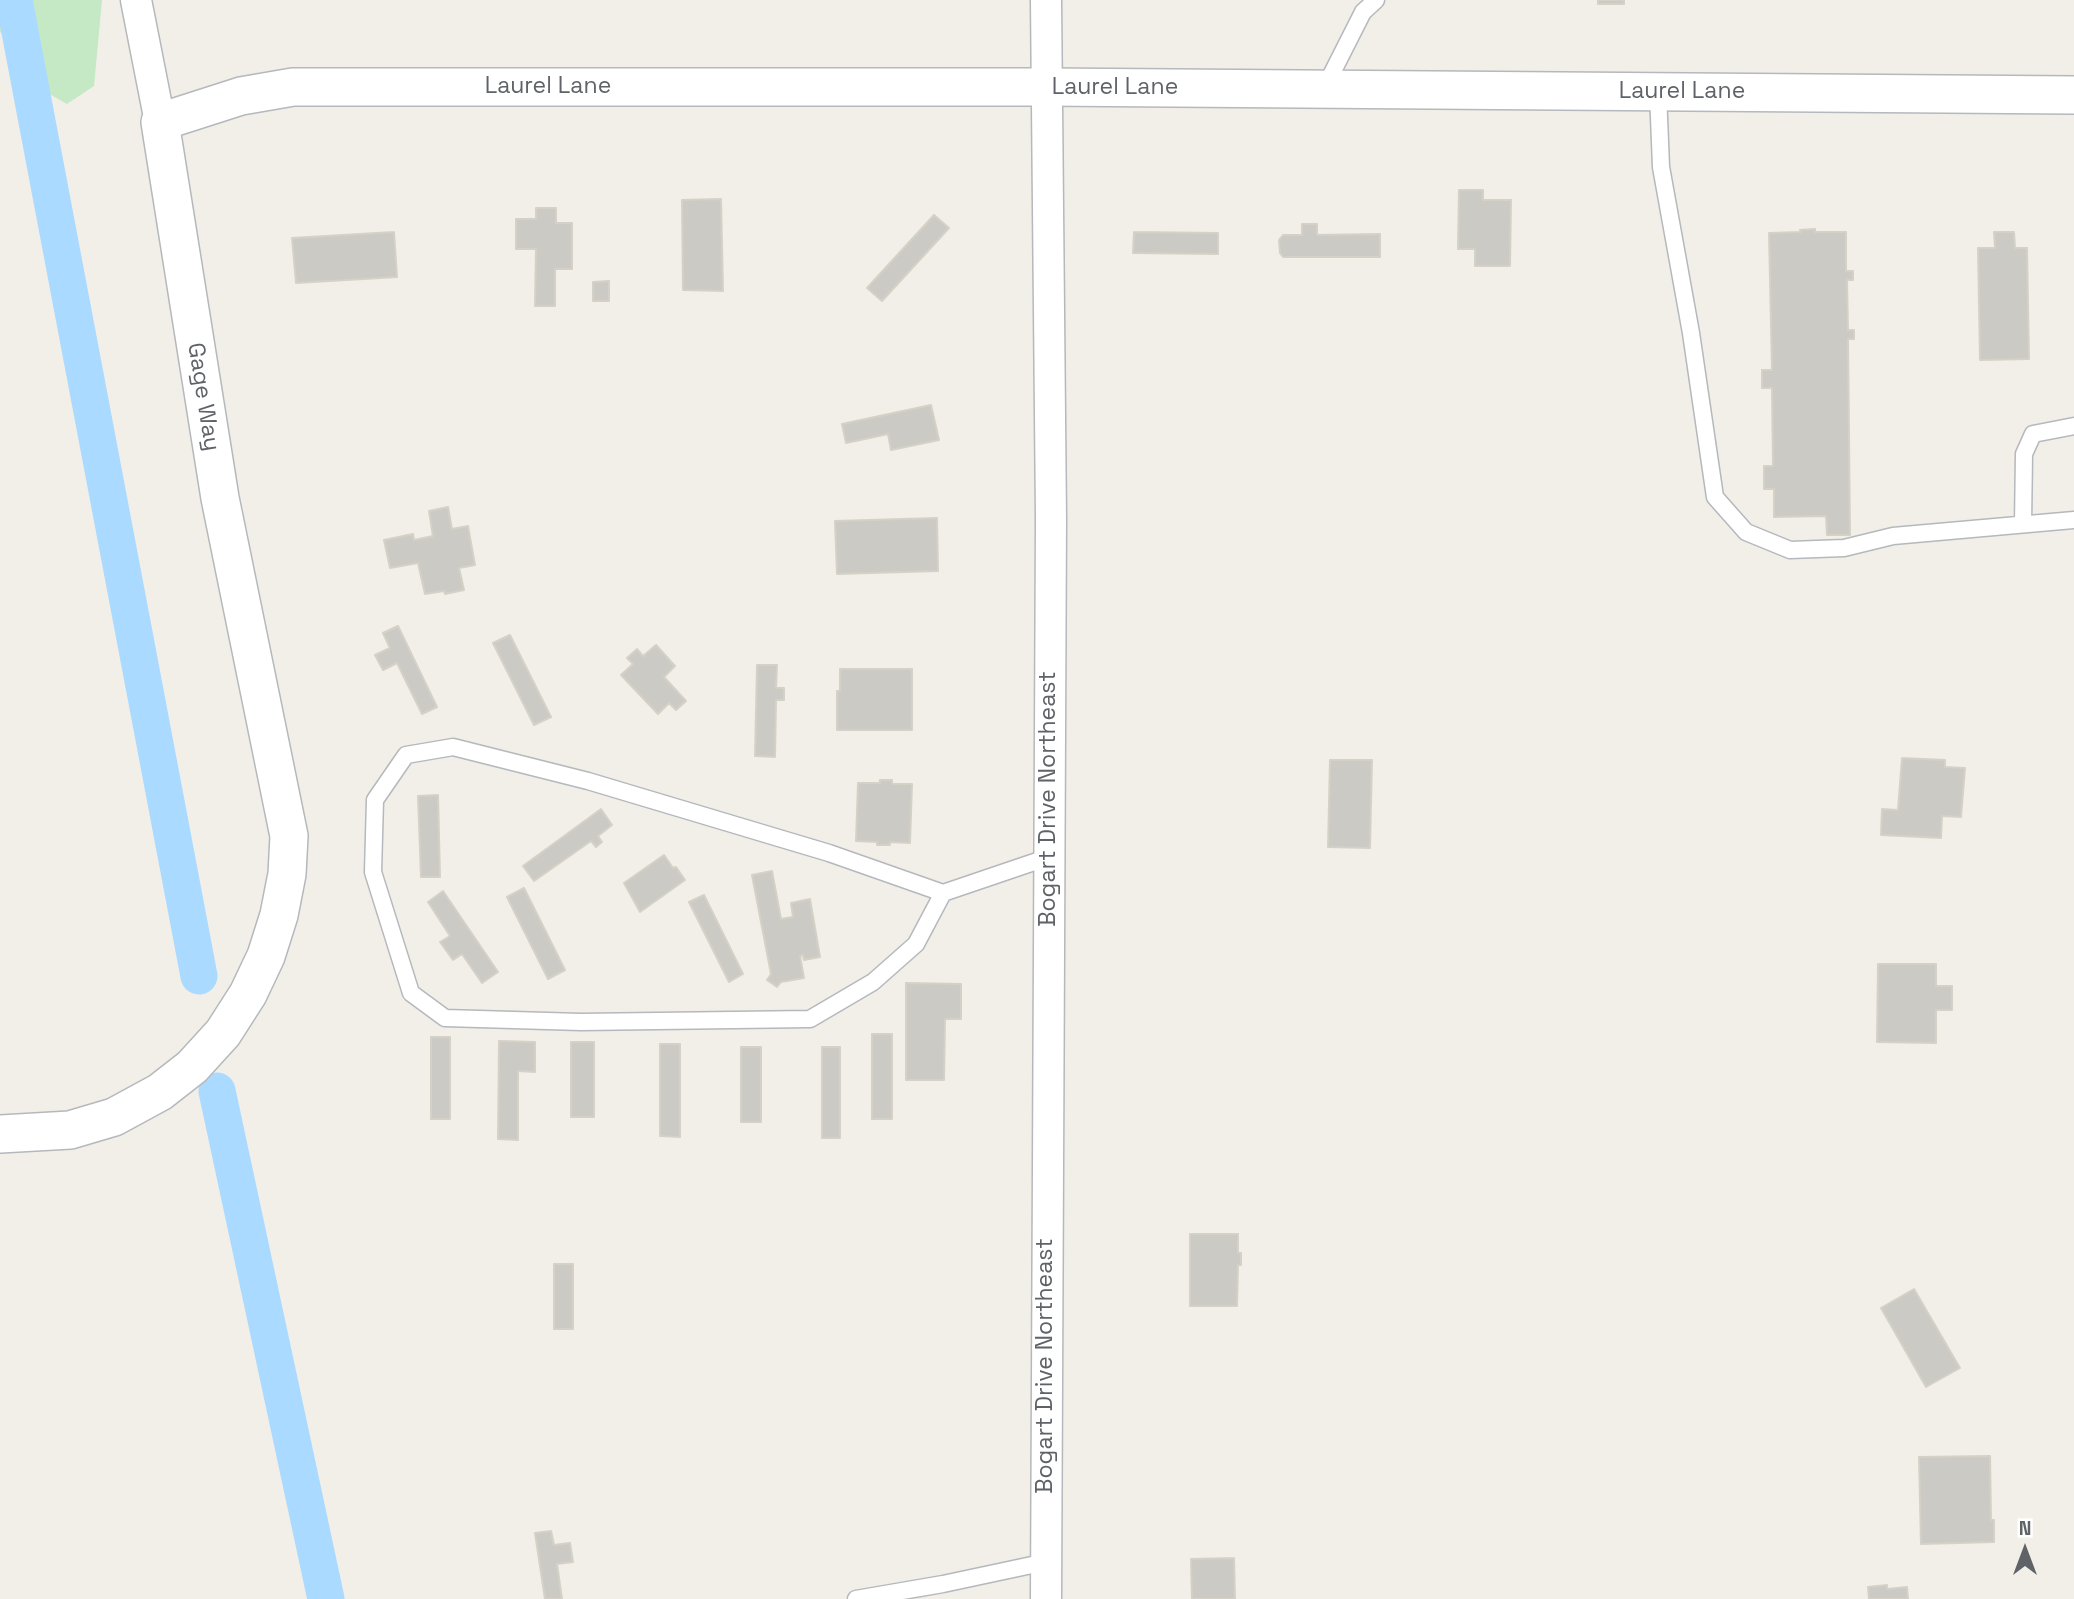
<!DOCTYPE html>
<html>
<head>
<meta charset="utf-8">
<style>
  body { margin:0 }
  #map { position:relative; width:2074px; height:1599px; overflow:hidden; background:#f1efe8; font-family:"Space Grotesk",sans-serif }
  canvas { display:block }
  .north { position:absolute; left:1990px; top:1515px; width:70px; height:70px; -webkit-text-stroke:5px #fff; paint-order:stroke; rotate:0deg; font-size:19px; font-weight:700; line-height:28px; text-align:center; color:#5f6368 }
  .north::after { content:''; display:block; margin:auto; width:24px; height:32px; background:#5f6368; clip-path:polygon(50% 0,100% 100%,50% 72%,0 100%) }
</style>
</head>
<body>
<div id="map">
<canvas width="2074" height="1599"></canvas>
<div class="north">N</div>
</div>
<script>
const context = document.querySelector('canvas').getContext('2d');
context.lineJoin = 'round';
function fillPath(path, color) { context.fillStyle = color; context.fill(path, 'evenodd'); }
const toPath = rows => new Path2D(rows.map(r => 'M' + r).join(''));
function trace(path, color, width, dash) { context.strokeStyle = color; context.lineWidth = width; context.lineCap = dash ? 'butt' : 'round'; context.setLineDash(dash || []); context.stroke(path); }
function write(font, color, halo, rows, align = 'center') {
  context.font = font + ' "Space Grotesk",sans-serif'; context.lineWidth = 5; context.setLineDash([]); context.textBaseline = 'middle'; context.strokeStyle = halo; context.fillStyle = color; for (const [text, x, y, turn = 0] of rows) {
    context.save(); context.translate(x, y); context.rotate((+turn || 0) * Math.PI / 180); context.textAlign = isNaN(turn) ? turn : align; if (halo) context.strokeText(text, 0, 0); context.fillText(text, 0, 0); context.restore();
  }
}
fillPath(toPath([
  [0,0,102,0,94,86,67,104,28,82,0,31]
]), '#c5e8c5');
trace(toPath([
  [14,0,199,976],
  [217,1091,326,1599]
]), '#aadaff', 37);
const building = toPath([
  [1598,0,1624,0,1624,4,1598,4,1598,0],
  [1459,190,1483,190,1483,200,1511,200,1510,266,1475,266,1475,249,1458,249,1459,190],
  [721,199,723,291,683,290,682,200,721,199],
  [536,208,556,208,556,223,572,223,572,269,555,269,555,306,535,306,536,249,516,249,516,219,536,219,536,208],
  [934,215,949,228,882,301,867,288,934,215],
  [1302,224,1317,224,1317,235,1380,234,1380,257,1283,257,1280,253,1279,240,1283,235,1302,235,1302,224],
  [1815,229,1815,232,1846,232,1846,271,1853,271,1853,280,1847,280,1848,330,1854,330,1854,339,1848,339,1850,535,1827,535,1826,516,1774,517,1774,489,1764,489,1764,466,1773,466,1772,388,1762,388,1762,370,1772,370,1769,233,1801,232,1800,230,1815,229],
  [394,232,397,277,296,283,292,238,394,232],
  [1134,232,1218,233,1218,254,1133,253,1134,232],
  [1994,232,2014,232,2015,248,2027,248,2029,359,1980,360,1978,248,1995,248,1994,232],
  [609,281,609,301,593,301,593,282,609,281],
  [931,405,939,440,891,450,888,434,846,443,842,424,931,405],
  [448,507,452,529,468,526,475,565,459,568,464,590,445,594,444,591,425,594,418,563,390,568,384,540,413,534,414,540,433,536,429,511,448,507],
  [937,518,938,571,837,574,835,521,937,518],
  [398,626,437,707,422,714,397,663,383,670,375,655,390,648,383,633,398,626],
  [510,635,551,717,534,725,493,643,510,635],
  [656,645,675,666,664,677,686,701,676,710,669,703,658,714,621,675,633,664,627,658,637,649,643,656,656,645],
  [757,665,777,665,776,688,784,688,784,700,776,700,775,757,755,756,757,665],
  [840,669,912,669,912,730,837,730,837,691,840,691,840,669],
  [1902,758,1945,760,1945,767,1965,768,1961,817,1942,816,1941,838,1881,835,1882,809,1898,810,1902,758],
  [1330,760,1372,760,1370,848,1328,847,1330,760],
  [880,780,892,780,892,784,912,784,910,843,890,842,890,845,877,845,877,842,856,841,858,783,880,783,880,780],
  [438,795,440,877,421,877,418,796,438,795],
  [601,809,612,825,598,836,602,842,596,847,591,841,534,881,523,866,601,809],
  [664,855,673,868,676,867,685,880,640,912,624,883,664,855],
  [772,871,781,919,793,917,791,903,810,899,820,957,804,960,803,955,800,956,804,978,781,982,777,987,767,980,771,974,752,875,772,871],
  [524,888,565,970,548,979,507,897,524,888],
  [443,891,498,972,482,983,462,954,453,960,440,942,450,936,428,902,443,891],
  [704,895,743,974,729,982,689,902,704,895],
  [1878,964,1936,964,1936,986,1952,986,1952,1010,1936,1010,1936,1043,1877,1042,1878,964],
  [906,983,961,984,961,1019,945,1019,944,1080,906,1080,906,983],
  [872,1034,892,1034,892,1119,872,1119,872,1034],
  [431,1037,450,1037,450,1119,431,1119,431,1037],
  [499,1041,535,1042,535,1072,518,1071,518,1140,498,1139,499,1041],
  [571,1042,594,1042,594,1117,571,1117,571,1042],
  [660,1044,680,1044,680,1137,660,1136,660,1044],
  [741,1047,761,1047,761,1122,741,1122,741,1047],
  [822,1047,840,1047,840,1138,822,1138,822,1047],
  [1190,1234,1238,1234,1238,1253,1241,1253,1241,1265,1238,1265,1237,1306,1190,1306,1190,1234],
  [554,1264,573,1264,573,1329,554,1329,554,1264],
  [1914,1289,1960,1368,1926,1387,1881,1308,1914,1289],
  [1990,1456,1991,1520,1994,1520,1994,1542,1921,1544,1919,1457,1990,1456],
  [551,1531,554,1545,570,1543,573,1562,557,1564,562,1599,545,1599,535,1533,551,1531],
  [1234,1558,1235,1599,1192,1599,1191,1559,1234,1558],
  [1887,1585,1887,1589,1907,1587,1908,1599,1869,1599,1868,1587,1887,1585]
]);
fillPath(building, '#cccac5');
trace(building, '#d6d1c6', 2);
const service = toPath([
  [1324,89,1363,12,1376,0],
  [1658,92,1661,167,1691,333,1715,497,1746,532,1790,550,1844,548,1893,536,2074,520],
  [2023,524,2024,454,2033,434,2074,426],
  [943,893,916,944,873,982,810,1019,581,1022,445,1018,411,993,373,872,375,800,406,755,453,747,588,781,829,853,943,893,1049,857],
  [856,1599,943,1584,1046,1562]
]);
const minor = toPath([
  [136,0,160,122],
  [1046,1599,1051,518,1046,0]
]);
const tertiary = toPath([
  [0,1134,70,1130,114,1117,160,1092,192,1067,223,1033,248,994,266,956,279,915,287,874,289,836,220,498,160,122,241,96,293,87,1045,87,2074,95]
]);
trace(service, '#b5b8bc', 19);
trace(minor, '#b5b8bc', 33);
trace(tertiary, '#b5b8bc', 40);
trace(service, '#fff', 16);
trace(minor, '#fff', 30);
trace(tertiary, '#fff', 37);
write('23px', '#5f6368', '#fff', [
  ["Laurel Lane",548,87],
  ["Laurel Lane",1115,88],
  ["Laurel Lane",1682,92],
  ["Gage Way",203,397,81],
  ["Bogart Drive Northeast",1049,799,-90],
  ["Bogart Drive Northeast",1046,1366,-90]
]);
</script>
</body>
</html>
